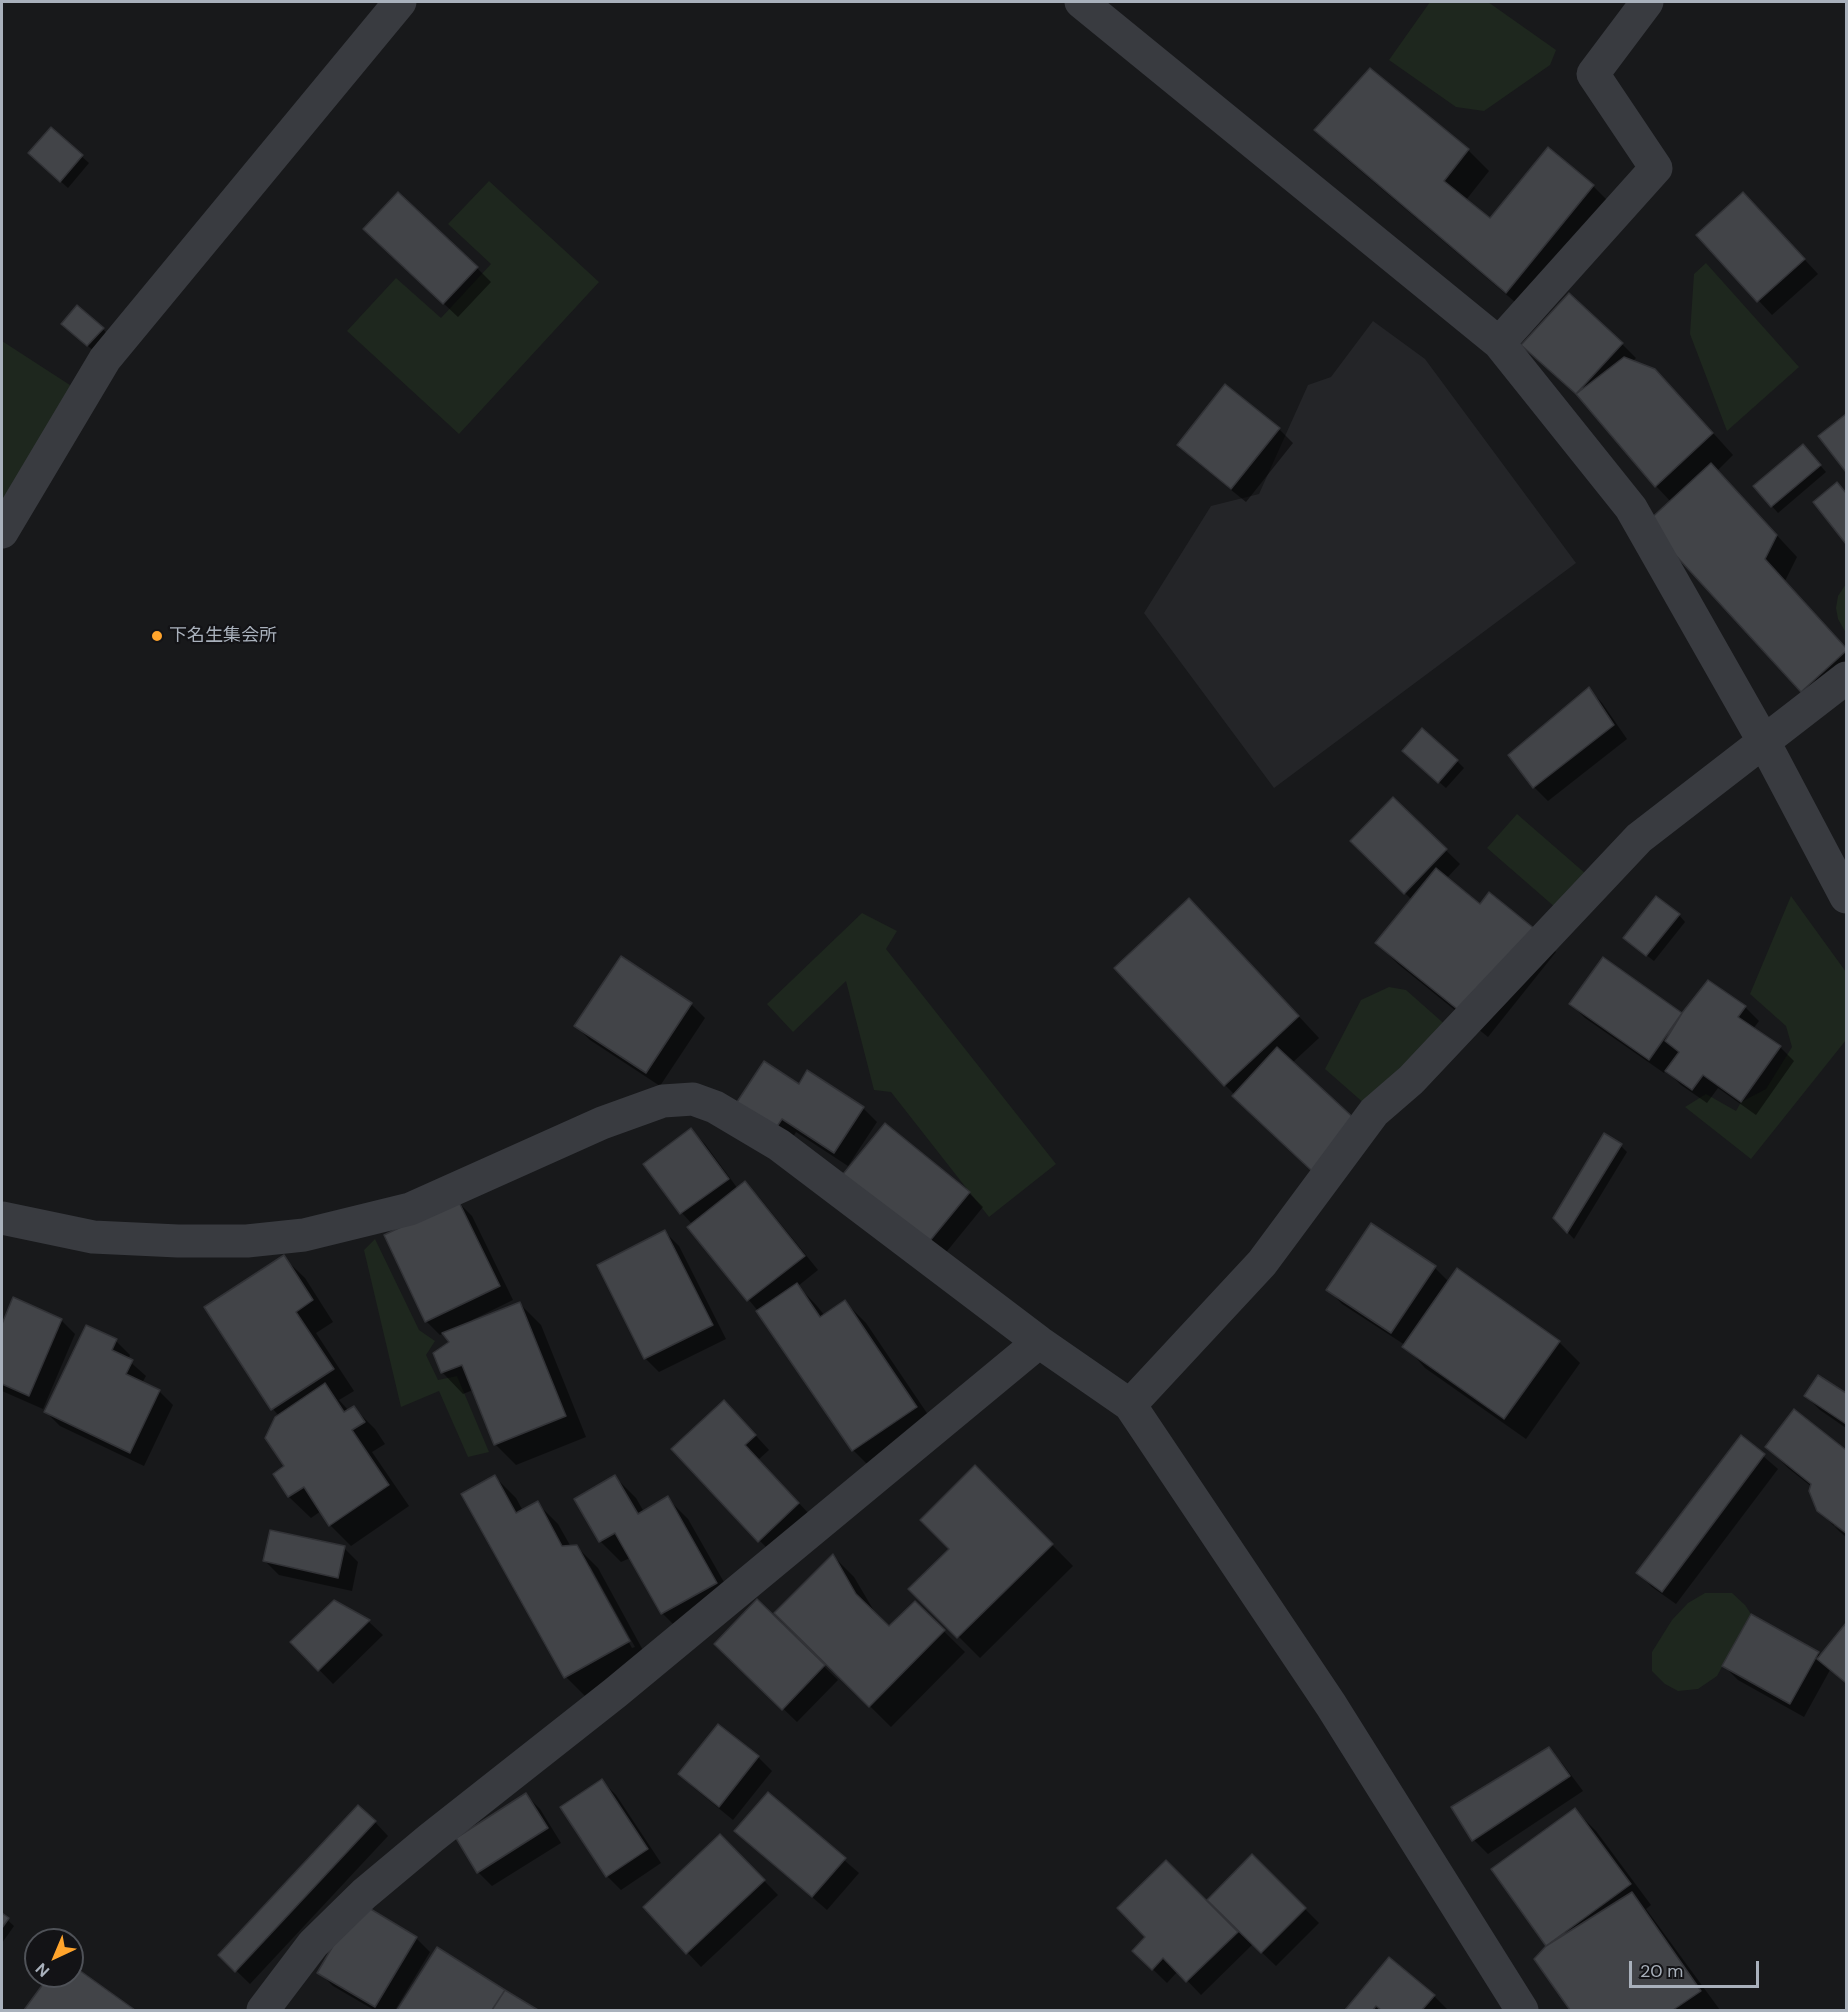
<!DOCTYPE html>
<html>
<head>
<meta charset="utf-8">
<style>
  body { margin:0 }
  #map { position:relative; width:1848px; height:2012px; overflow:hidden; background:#18191b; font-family:"DM Sans",sans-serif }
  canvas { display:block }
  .frame { position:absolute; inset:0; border:3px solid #a9b1bc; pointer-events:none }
  .north { position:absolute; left:24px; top:1928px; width:60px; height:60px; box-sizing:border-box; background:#131316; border:2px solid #4f5258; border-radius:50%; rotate:224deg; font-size:16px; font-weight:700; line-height:24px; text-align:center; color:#a9b1bc }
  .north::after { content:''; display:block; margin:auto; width:21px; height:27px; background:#ffa42c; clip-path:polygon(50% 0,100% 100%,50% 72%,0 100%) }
  .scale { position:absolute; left:1629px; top:1961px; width:130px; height:27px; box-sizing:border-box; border:3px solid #a9b1bc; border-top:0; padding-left:8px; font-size:18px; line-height:21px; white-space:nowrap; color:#a9b1bc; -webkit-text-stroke:4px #131316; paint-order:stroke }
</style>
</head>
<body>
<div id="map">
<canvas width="1848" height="2012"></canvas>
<div class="frame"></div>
<div class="north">N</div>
<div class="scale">20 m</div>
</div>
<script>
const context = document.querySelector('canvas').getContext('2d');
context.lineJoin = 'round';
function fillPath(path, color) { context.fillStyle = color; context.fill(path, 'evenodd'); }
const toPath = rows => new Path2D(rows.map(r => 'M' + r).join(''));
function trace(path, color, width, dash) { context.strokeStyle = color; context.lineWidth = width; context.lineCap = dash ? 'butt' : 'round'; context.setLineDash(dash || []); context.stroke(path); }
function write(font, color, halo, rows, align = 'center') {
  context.font = font + ' "DM Sans","Noto Sans JP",sans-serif'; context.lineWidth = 4.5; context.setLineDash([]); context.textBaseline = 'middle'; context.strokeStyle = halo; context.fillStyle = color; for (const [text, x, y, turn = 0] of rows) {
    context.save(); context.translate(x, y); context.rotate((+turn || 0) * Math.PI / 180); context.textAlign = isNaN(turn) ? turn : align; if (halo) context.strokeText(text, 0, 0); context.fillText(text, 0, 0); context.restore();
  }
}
fillPath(toPath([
  [1373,321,1425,359,1576,563,1274,788,1144,613,1211,506,1259,494,1308,385,1331,377]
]), '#242528');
fillPath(toPath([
  [1430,2,1488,2,1556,50,1550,65,1484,111,1456,107,1389,60],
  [489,181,599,282,459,434,347,331,396,278,441,318,491,264,448,224],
  [1706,263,1799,367,1727,431,1690,334,1694,274],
  [2,341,73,387,2,505],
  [1846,584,1846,633,1838,619,1836,608,1838,596],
  [1517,814,1586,874,1556,908,1487,848],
  [1791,896,1846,972,1846,1040,1751,1159,1685,1107,1706,1094,1736,1111,1741,1102,1766,1089,1792,1047,1786,1026,1750,994],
  [862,913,897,931,886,949,1056,1164,989,1217,891,1092,874,1090,846,981,793,1032,767,1004],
  [1389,987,1406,990,1449,1028,1374,1112,1325,1069,1361,1000],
  [375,1239,419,1330,435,1341,426,1355,438,1380,457,1376,489,1452,468,1457,439,1391,401,1407,364,1250],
  [1705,1593,1732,1593,1745,1605,1751,1614,1717,1676,1698,1689,1678,1691,1665,1684,1652,1671,1652,1652,1672,1620,1688,1603]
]), '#1e271e');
fillPath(toPath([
  [1370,70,1468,150,1489,171,1466,200,1490,220,1593,186,1614,207,1528,313,1337,151,1316,130],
  [51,129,89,163,68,188,37,160],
  [1757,208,1818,274,1772,315,1698,235],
  [379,243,477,268,491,282,458,317],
  [103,329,109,336,95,352,69,330],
  [1622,344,1636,358,1632,362,1676,392,1733,455,1717,471,1797,557,1785,581,1846,648,1846,691,1802,691,1648,523,1671,502,1656,486,1582,399,1537,358],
  [1846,416,1846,469,1820,436],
  [1279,429,1293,443,1246,502,1193,459,1179,445],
  [1809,453,1826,472,1778,513,1755,487],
  [1837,484,1846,493,1846,542,1815,502],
  [1589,689,1602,703,1627,739,1548,801,1534,787],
  [1410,757,1457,761,1464,768,1446,788],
  [1393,799,1460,864,1446,879,1480,906,1535,931,1556,952,1488,1037,1398,964,1377,943,1412,900,1352,841],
  [1679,915,1685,922,1654,961,1632,944],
  [1210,921,1319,1038,1292,1063,1235,1095,1225,1085],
  [1603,959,1683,1015,1745,1007,1759,1021,1753,1029,1780,1047,1794,1061,1756,1115,1718,1088,1707,1103,1681,1085,1666,1070,1664,1073,1585,1018,1571,1004],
  [691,1004,705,1018,660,1086,590,1040,576,1026],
  [863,1108,877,1122,848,1166,796,1132,789,1144,751,1119],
  [691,1130,705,1144,738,1189,745,1183,759,1197,818,1270,798,1286,817,1306,825,1316,845,1302,866,1323,937,1428,874,1471,853,1450,758,1311,689,1227,692,1224,682,1213,645,1164],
  [1621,1146,1627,1152,1574,1239,1554,1218],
  [855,1192,969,1193,983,1207,939,1261],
  [458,1202,472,1216,513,1300,472,1320,473,1322,520,1304,541,1325,586,1437,516,1465,495,1444,473,1390,463,1394,442,1372,451,1342,444,1333,440,1335,426,1321],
  [1372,1225,1435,1268,1449,1282,1458,1270,1559,1342,1580,1363,1526,1439,1425,1368,1405,1345,1342,1304,1328,1289],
  [665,1232,679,1246,726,1339,659,1372,645,1358],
  [283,1257,305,1278,333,1322,316,1333,354,1391,339,1400,349,1411,354,1408,375,1429,385,1444,372,1452,409,1506,351,1546,330,1525,321,1511,311,1518,289,1497,275,1475,286,1467,279,1416,273,1409,206,1307],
  [14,1299,61,1320,75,1334,43,1409,2,1391,2,1328],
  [87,1327,116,1341,130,1355,128,1360,146,1376,142,1383,159,1391,173,1405,144,1466,60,1426,46,1412],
  [1818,1377,1846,1395,1846,1428,1820,1410,1806,1396],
  [1795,1411,1846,1451,1846,1531,1834,1522,1834,1526,1846,1534,1846,1537,1840,1532,1818,1510,1812,1487,1788,1468,1767,1447],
  [738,1416,769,1450,758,1460,812,1517,773,1554,759,1540],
  [1741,1437,1778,1469,1676,1604,1652,1587,1638,1573],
  [975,1467,1073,1566,980,1658,911,1589,951,1549],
  [495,1477,516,1498,523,1511,537,1503,558,1524,571,1547,576,1546,598,1568,650,1663,587,1698,566,1677],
  [587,1566,590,1566,635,1647,632,1648],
  [615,1477,636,1498,644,1512,667,1498,688,1519,737,1605,684,1635,663,1614,630,1558,621,1562,600,1541],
  [344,1548,358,1562,352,1591,279,1575,265,1561],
  [833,1556,854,1577,877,1616,889,1628,915,1603,965,1652,891,1727,776,1613],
  [757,1601,838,1680,797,1722,716,1644],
  [334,1602,369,1622,383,1635,333,1684,292,1642],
  [1846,1626,1846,1684,1830,1670,1804,1717,1738,1680,1724,1666,1818,1653,1821,1656],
  [1548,1749,1562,1763,1583,1791,1488,1854,1474,1840,1454,1807],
  [758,1757,772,1771,733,1820,694,1788,680,1774],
  [602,1781,616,1795,661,1863,621,1890,607,1876],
  [768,1794,859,1873,827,1910,736,1831],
  [526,1795,540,1809,561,1843,492,1886,478,1872,458,1839],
  [1575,1810,1596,1831,1651,1905,1646,1909,1720,2010,1572,2010,1536,1959,1548,1946,1493,1869],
  [375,1822,388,1836,250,1984,220,1955],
  [734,1850,778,1895,701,1967,645,1907],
  [1252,1856,1319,1923,1276,1966,1253,1944,1201,1995,1178,1971,1167,1983,1134,1951,1206,1902],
  [2,1915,14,1926,2,1943],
  [416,1938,430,1952,395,2010,374,2010,333,1986,319,1972],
  [437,1949,535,2010,399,2010],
  [1390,1959,1434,1996,1448,2010,1347,2010],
  [72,1967,133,2010,26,2010,51,1976,72,1976]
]), '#0007');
const building = toPath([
  [1370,68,1469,149,1444,181,1490,218,1548,147,1594,185,1506,293,1314,130,1370,68],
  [51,127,83,155,60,182,28,153,51,127],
  [398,192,478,267,443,304,363,229,398,192],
  [1743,192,1805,259,1757,302,1696,235,1743,192],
  [1569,293,1623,343,1576,394,1521,345,1569,293],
  [77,305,104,328,87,346,61,324,77,305],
  [1624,357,1655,369,1713,433,1655,487,1576,394,1624,357],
  [1225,384,1280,428,1231,489,1177,445,1225,384],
  [1846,414,1846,472,1818,436,1846,414],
  [1803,444,1821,465,1771,507,1753,486,1803,444],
  [1711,463,1777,535,1765,559,1846,648,1846,651,1801,692,1646,523,1711,463],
  [1837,482,1846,493,1846,544,1813,502,1837,482],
  [1589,687,1614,725,1533,788,1508,755,1589,687],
  [1422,728,1458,760,1438,783,1402,751,1422,728],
  [1393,797,1447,849,1404,894,1350,841,1393,797],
  [1436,868,1480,904,1489,892,1536,930,1467,1017,1375,943,1436,868],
  [1656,896,1680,914,1646,956,1623,938,1656,896],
  [1189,898,1299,1016,1224,1086,1114,968,1189,898],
  [621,956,692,1003,646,1073,574,1026,621,956],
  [1603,957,1682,1013,1649,1060,1569,1004,1603,957],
  [1708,980,1746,1006,1738,1017,1781,1046,1741,1102,1703,1075,1692,1090,1665,1071,1679,1052,1665,1041,1682,1013,1708,980],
  [1277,1047,1358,1122,1312,1171,1232,1096,1277,1047],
  [764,1061,799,1084,807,1070,864,1107,834,1153,782,1119,774,1131,735,1105,764,1061],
  [885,1123,970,1192,924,1248,839,1179,885,1123],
  [691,1128,729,1179,680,1214,643,1164,691,1128],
  [1604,1133,1622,1144,1567,1233,1553,1218,1604,1133],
  [745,1181,805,1256,747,1301,687,1227,745,1181],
  [458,1200,500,1286,425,1322,384,1235,458,1200],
  [1371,1223,1436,1266,1391,1333,1326,1290,1371,1223],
  [665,1230,713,1325,644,1359,597,1265,665,1230],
  [284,1255,313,1300,296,1312,334,1369,271,1410,204,1307,284,1255],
  [1457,1268,1560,1341,1504,1419,1402,1347,1457,1268],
  [797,1283,820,1317,845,1300,917,1407,852,1451,756,1311,797,1283],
  [13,1297,62,1319,29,1396,2,1384,2,1324,13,1297],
  [520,1302,566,1416,494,1445,462,1365,441,1373,433,1353,449,1342,442,1333,520,1302],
  [86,1325,117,1339,112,1350,133,1360,126,1374,160,1390,130,1453,44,1412,86,1325],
  [1818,1375,1846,1393,1846,1424,1804,1396,1818,1375],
  [325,1383,344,1412,354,1406,365,1422,352,1430,389,1485,329,1526,304,1487,288,1497,273,1474,284,1466,265,1438,275,1417,325,1383],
  [724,1400,756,1435,745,1445,799,1503,758,1542,671,1449,724,1400],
  [1794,1409,1846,1450,1846,1533,1817,1511,1809,1491,1811,1484,1765,1447,1794,1409],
  [1741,1435,1765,1454,1662,1592,1636,1573,1741,1435],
  [975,1465,1053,1544,957,1638,908,1589,949,1549,920,1520,975,1465],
  [495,1475,516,1513,538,1501,562,1546,577,1545,630,1641,564,1678,461,1494,495,1475],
  [615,1475,638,1514,668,1496,717,1583,661,1614,615,1533,599,1542,574,1499,615,1475],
  [270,1530,345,1546,338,1578,263,1561,270,1530],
  [833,1554,856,1594,889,1626,915,1601,945,1630,869,1707,774,1613,833,1554],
  [757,1599,825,1665,782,1710,714,1644,757,1599],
  [334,1600,370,1620,318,1671,290,1642,334,1600],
  [1751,1614,1819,1652,1790,1704,1722,1666,1751,1614],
  [1846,1623,1846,1683,1817,1659,1846,1623],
  [718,1724,759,1756,719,1807,678,1774,718,1724],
  [1549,1747,1570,1776,1472,1841,1451,1807,1549,1747],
  [602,1779,648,1849,606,1877,560,1807,602,1779],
  [768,1792,846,1858,812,1897,734,1831,768,1792],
  [526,1793,548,1828,477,1873,456,1838,526,1793],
  [358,1805,376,1821,235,1972,218,1955,358,1805],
  [1575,1808,1631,1884,1546,1946,1491,1869,1575,1808],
  [720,1834,765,1880,686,1954,643,1907,720,1834],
  [1252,1854,1306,1908,1261,1953,1207,1900,1252,1854],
  [1166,1860,1238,1932,1186,1982,1163,1958,1152,1970,1132,1951,1145,1937,1117,1908,1166,1860],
  [1632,1892,1701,1991,1673,2010,1570,2010,1534,1959,1546,1946,1632,1892],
  [359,1902,417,1937,375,2007,317,1973,359,1902],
  [2,1913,9,1918,2,1928,2,1913],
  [437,1947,505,1990,492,2010,397,2010,437,1947],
  [1389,1957,1435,1995,1422,2010,1381,2010,1376,2006,1373,2010,1345,2010,1389,1957],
  [72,1965,135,2010,24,2010,49,1976,72,1976,72,1965],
  [505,1990,538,2010,492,2010,505,1990]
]);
fillPath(building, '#424448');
trace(building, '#323337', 1.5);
trace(toPath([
  [1081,2,1499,343,1631,508,1764,742,1846,897],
  [1499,343,1656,168,1593,74,1647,2],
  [2,532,105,359,400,2],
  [2,1218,93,1237,178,1241,247,1241,304,1235,410,1209,602,1123,663,1101,693,1099,715,1107,779,1145,1039,1342,1130,1405,1331,1705,1522,2010],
  [1130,1405,1262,1263,1374,1112,1411,1080,1639,838,1846,678],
  [263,2010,313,1944,364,1894,431,1838,615,1693,1039,1342]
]), '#393b40', 33);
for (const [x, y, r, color] of [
  [157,636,6,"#ffa42c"]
]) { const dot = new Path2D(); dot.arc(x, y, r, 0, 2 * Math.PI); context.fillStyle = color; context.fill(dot); trace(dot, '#131316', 2); }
write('18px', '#a9b1bc', '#131316', [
  ["下名生集会所",169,636]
], 'left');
</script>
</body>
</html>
